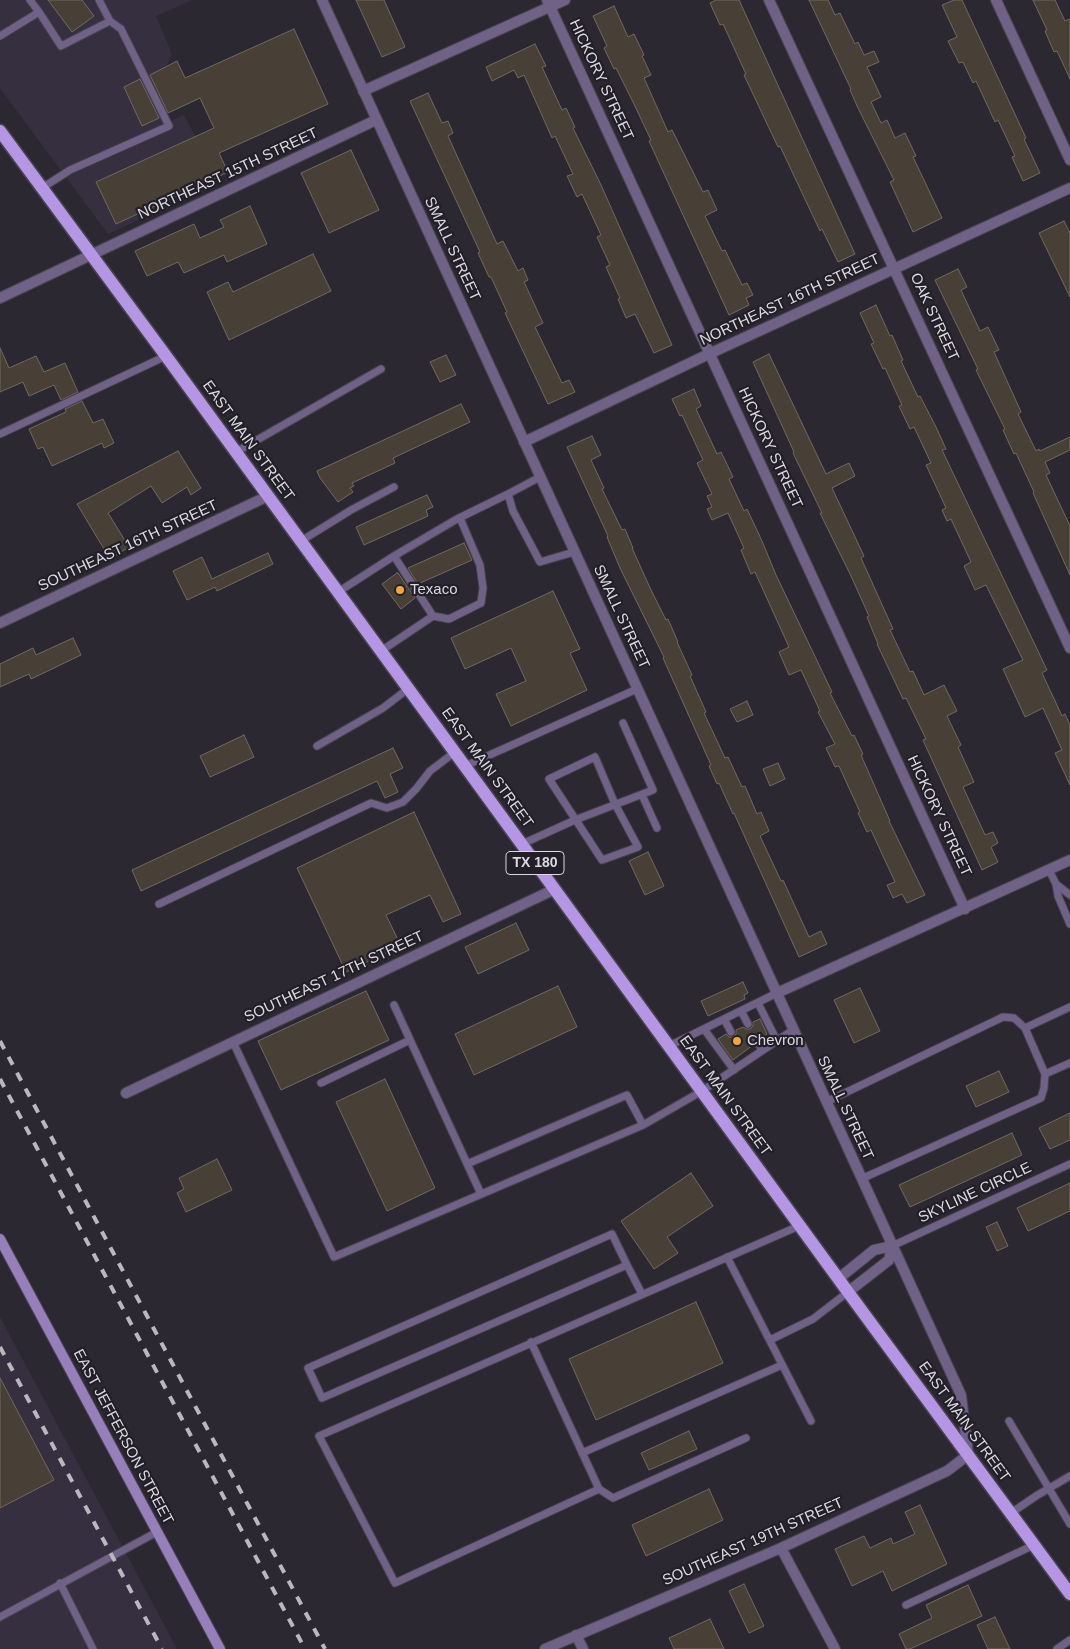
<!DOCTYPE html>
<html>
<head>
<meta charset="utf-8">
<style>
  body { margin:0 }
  canvas { display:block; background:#2c2832 }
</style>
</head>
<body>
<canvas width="1070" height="1649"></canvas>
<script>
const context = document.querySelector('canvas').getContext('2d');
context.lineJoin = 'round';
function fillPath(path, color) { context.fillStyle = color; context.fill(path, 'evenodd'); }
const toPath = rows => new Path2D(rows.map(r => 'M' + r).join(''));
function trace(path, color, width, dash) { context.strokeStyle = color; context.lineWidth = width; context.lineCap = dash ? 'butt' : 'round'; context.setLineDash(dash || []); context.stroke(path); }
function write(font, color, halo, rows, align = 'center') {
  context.font = font + ' Arial,sans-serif'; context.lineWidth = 4.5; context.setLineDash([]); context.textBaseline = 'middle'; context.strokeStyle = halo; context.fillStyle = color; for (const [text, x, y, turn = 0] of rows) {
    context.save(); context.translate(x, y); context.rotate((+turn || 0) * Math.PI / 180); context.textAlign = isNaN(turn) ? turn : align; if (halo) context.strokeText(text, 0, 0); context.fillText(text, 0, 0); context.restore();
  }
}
fillPath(toPath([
  [0,0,192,0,156,16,172,54,163,72,150,80,168,122,184,115,219,182,108,234,0,88],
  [0,1317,177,1649,0,1649]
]), '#352f3f');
const building = toPath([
  [48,0,82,0,94,16,72,32,48,0],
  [356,0,384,0,405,47,382,57,356,0],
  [716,0,739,0,855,254,838,262,822,229,820,231,780,146,778,147,744,75,746,74,723,24,720,25,710,3,716,0],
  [809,0,828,0,835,15,840,13,855,44,858,42,864,55,874,51,879,62,867,67,881,97,871,102,881,123,887,120,895,138,905,133,916,156,913,157,942,218,913,232,890,182,894,180,858,108,850,90,851,89,809,0],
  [954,0,962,0,1026,138,1024,139,1040,173,1023,181,1012,157,1015,156,998,120,995,122,976,81,973,83,963,62,959,63,948,41,957,37,942,5,954,0],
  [1033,0,1055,0,1065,21,1070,19,1070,79,1057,51,1054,52,1045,31,1047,30,1033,0],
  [614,6,628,37,634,34,644,55,642,56,651,75,644,78,668,132,672,130,703,192,708,190,717,210,705,216,722,251,725,250,742,285,747,283,753,295,746,298,749,305,729,315,649,141,651,140,633,102,616,68,614,69,604,48,607,46,593,16,614,6],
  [294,29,328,104,219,153,228,172,116,224,96,182,214,128,200,98,168,113,150,75,177,61,185,78,294,29],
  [535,44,546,66,542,67,562,110,566,108,575,127,573,128,601,185,672,345,654,353,635,314,626,318,618,299,620,298,606,267,610,265,597,237,601,235,582,194,577,197,567,176,573,174,555,136,552,138,524,75,518,78,514,70,492,81,486,67,535,44],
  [140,79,159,118,142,126,124,87,140,79],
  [428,93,442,123,448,121,453,133,448,136,497,244,503,241,518,271,523,268,528,280,524,282,543,323,535,327,562,383,569,380,575,392,548,404,505,313,507,312,491,277,489,277,478,253,480,252,410,101,428,93],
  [351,150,379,210,329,233,301,173,351,150],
  [250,206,267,244,227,262,224,255,184,273,178,262,147,276,135,251,194,224,200,238,224,227,220,220,250,206],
  [1064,221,1070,233,1070,297,1039,233,1064,221],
  [313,254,331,291,229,340,207,292,228,282,233,292,313,254],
  [958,269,967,287,961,290,980,331,988,327,999,350,994,352,1021,412,1018,414,1036,451,1039,449,1040,451,1070,437,1070,450,1045,462,1050,473,1046,475,1070,526,1070,575,1033,493,1034,492,1016,453,1014,454,1003,430,1005,429,976,370,978,369,935,280,958,269],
  [876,305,890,336,892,335,903,360,901,361,918,397,920,396,936,427,946,449,942,450,1047,670,1042,673,1062,716,1065,714,1070,725,1070,785,1055,753,1062,750,1043,708,1025,717,1003,669,1023,660,986,585,975,590,964,566,971,562,951,519,947,521,942,510,946,508,926,465,931,463,914,427,910,429,899,406,902,405,885,368,883,369,871,344,874,343,860,313,876,305],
  [0,348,9,368,36,356,44,372,65,363,78,392,61,400,54,385,29,396,23,382,0,392,0,348],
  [769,354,826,474,849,463,855,476,832,488,864,556,861,558,893,629,890,630,910,672,913,671,924,695,944,685,957,711,947,716,961,745,958,747,974,782,963,787,985,835,993,832,998,843,991,847,998,862,982,870,923,740,926,739,906,698,903,699,877,644,878,644,867,617,869,616,851,576,820,513,822,513,793,453,794,452,753,362,769,354],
  [446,355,456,375,440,382,430,362,446,355],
  [694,389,701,406,696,409,717,454,721,452,733,477,729,479,744,511,747,509,762,541,776,575,832,692,830,693,852,736,854,735,863,754,861,755,890,821,889,821,925,895,907,903,902,894,893,898,887,885,895,882,871,830,867,832,858,813,860,812,839,766,835,767,826,748,835,744,818,712,820,711,801,670,789,675,779,652,789,647,755,572,751,574,741,550,744,548,728,513,712,520,707,509,712,507,707,496,712,494,697,463,703,460,682,415,680,416,672,399,694,389],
  [82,401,93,423,103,419,114,443,104,448,102,443,52,466,43,447,38,449,29,429,66,412,65,409,82,401],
  [461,404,470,422,393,458,395,463,352,483,354,486,350,488,353,492,338,502,320,478,317,471,461,404],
  [592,436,601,455,591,460,604,488,602,489,622,530,625,529,633,548,632,548,651,590,666,620,668,619,678,642,677,642,692,675,690,676,706,712,704,713,725,758,728,757,742,787,745,786,757,814,761,812,769,831,760,836,781,881,783,880,809,937,821,931,827,944,799,957,734,813,733,814,719,783,717,784,709,766,711,765,663,658,664,657,620,568,607,537,608,536,567,447,592,436],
  [178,451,201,488,191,495,187,487,162,503,151,486,108,513,129,547,110,559,77,504,178,451],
  [427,495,433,507,426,510,428,516,364,545,356,527,427,495],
  [464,543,472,560,418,584,408,568,464,543],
  [268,553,273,564,217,591,215,587,187,600,173,571,202,557,212,579,268,553],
  [397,573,398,573,415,598,401,609,382,584,397,573],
  [553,591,580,649,570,653,587,690,511,726,496,694,526,681,511,648,465,669,451,638,553,591],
  [73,638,81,655,31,679,29,674,0,687,0,664,33,648,36,655,73,638],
  [747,701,753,715,737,722,730,709,747,701],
  [244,735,254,757,210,777,200,756,244,735],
  [393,748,403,768,390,774,398,792,385,798,377,781,141,891,132,870,393,748],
  [778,763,785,779,770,786,763,769,778,763],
  [414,812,461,914,443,922,430,895,386,915,401,946,346,972,297,868,414,812],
  [648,852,664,886,645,895,629,861,648,852],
  [516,923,529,950,478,974,465,947,516,923],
  [743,982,748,993,744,995,745,999,708,1016,701,1001,743,982],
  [558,986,577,1027,474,1075,455,1034,558,986],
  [860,988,880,1031,854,1043,834,1000,860,988],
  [366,991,389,1040,281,1090,258,1041,366,991],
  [760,1019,767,1034,761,1038,758,1036,754,1037,752,1040,753,1045,733,1060,718,1039,726,1034,729,1037,733,1037,736,1034,736,1030,743,1027,746,1029,750,1029,753,1026,753,1022,760,1019],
  [999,1071,1009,1092,976,1107,966,1086,999,1071],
  [385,1079,435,1188,387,1211,336,1102,385,1079],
  [1070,1113,1070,1140,1050,1149,1039,1128,1070,1113],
  [1012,1133,1022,1155,910,1207,899,1185,1012,1133],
  [217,1159,232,1190,186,1212,177,1193,184,1189,179,1178,217,1159],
  [691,1173,713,1206,667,1237,678,1253,654,1269,621,1221,691,1173],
  [1070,1183,1070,1211,1028,1231,1017,1208,1070,1183],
  [997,1222,1008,1246,997,1251,986,1227,997,1222],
  [696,1302,723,1363,596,1420,569,1359,696,1302],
  [0,1378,54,1480,0,1508,0,1378],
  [689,1431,697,1449,649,1470,641,1453,689,1431],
  [709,1489,723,1520,646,1556,632,1525,709,1489],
  [920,1505,947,1564,892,1591,883,1571,852,1586,835,1549,864,1536,870,1548,891,1538,893,1544,915,1534,905,1512,920,1505],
  [744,1584,764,1626,749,1633,729,1591,744,1584],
  [968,1585,982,1616,910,1649,906,1649,899,1634,932,1618,926,1605,968,1585],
  [995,1617,1010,1649,988,1649,977,1625,995,1617],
  [710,1619,724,1649,674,1649,669,1638,710,1619]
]);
fillPath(building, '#484037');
trace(building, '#71695f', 1);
const service = toPath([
  [30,0,39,12],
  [0,36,39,12,61,46,110,21,99,0],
  [42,188,70,170,169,126,121,29,110,21],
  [0,434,166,356],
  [236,452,381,369],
  [540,477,508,494,513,511,540,562,574,552],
  [301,541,351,510,394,487],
  [338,592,394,556,457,519,508,494],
  [433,616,449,619,481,603,483,588,480,565,460,518],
  [381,651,433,616,394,556],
  [317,746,383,708,409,688],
  [595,757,615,804,638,847,602,860,549,779,595,757],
  [465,766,637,689],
  [642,795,657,828],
  [522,844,575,820,653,790,623,723],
  [1049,870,1056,884,1070,895],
  [1056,884,1058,896,1070,924],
  [159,904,371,803,387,808,403,802,416,789,430,771,455,752],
  [758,1003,777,1041],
  [394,1005,481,1194],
  [741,1011,748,1024],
  [724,1019,731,1032],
  [1025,1028,1070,1007],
  [704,1029,734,1070],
  [757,1041,762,1050],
  [233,1042,334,1257,643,1125,702,1091,793,1030],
  [669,1046,777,993],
  [1045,1074,1070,1063],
  [321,1083,410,1040],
  [826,1102,1003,1017,1014,1018,1025,1028,1045,1074,1044,1088,1041,1098,861,1179],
  [467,1164,627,1095,643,1125],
  [892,1246,1070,1164],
  [727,1257,811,1421],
  [627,1265,322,1398,308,1368,612,1234,627,1265,642,1294],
  [770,1340,813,1319,848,1292],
  [531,1342,599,1489,613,1498,746,1438],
  [1009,1421,1070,1524],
  [582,1453,782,1365],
  [599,1489,395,1583,319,1436,799,1226],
  [1011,1513,1036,1496,1070,1476],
  [60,1583,93,1649],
  [906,1605,1034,1545],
  [0,1617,157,1532],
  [1057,1649,1070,1640]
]);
const minor = toPath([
  [547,0,965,909],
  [769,0,1070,648],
  [996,0,1070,160],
  [363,91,565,0],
  [0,298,376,120],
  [524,442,711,353,1070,188],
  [0,623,268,496],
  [777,993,1070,860],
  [126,1093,555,889],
  [781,1548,835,1649],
  [576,1635,583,1649],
  [545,1649,781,1548,947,1471,968,1455]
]);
const tertiary = toPath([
  [322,0,961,1395,968,1454],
  [838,1279,874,1250,892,1246],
  [848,1292,889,1260,892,1246]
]);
const secondary = toPath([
  [0,1239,220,1649]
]);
const primary = toPath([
  [0,131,166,356,848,1292,1070,1594]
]);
trace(service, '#48444e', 9);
trace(minor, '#48444e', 12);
trace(tertiary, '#48444e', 12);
trace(secondary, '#48444e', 12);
trace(primary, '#48444e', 15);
trace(service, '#706187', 7);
trace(minor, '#706187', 10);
trace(tertiary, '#706187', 10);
trace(secondary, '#977fbc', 10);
trace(primary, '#b596e5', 12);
trace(toPath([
  [0,1041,325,1649],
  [0,1079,305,1649],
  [0,1347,162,1649]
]), '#bab7be', 4, [9, 9]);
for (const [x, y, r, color] of [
  [400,590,5,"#efa73d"],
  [737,1041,5,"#efa73d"]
]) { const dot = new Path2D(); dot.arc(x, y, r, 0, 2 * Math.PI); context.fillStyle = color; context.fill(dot); trace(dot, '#221f28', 2); }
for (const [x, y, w] of [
  [535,863,58]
]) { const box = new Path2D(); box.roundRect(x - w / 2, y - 11.5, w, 23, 4); context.fillStyle = '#221f28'; context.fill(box); trace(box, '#dcdae0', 1); }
write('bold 14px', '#dcdae0', null, [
  ["TX 180",535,863]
]);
write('15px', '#dcdae0', '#221f28', [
  ["HICKORY STREET",601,80,65],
  ["NORTHEAST 15TH STREET",228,174,-25],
  ["SMALL STREET",452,249,65],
  ["NORTHEAST 16TH STREET",790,300,-25],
  ["OAK STREET",934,317,65],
  ["EAST MAIN STREET",248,441,54],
  ["HICKORY STREET",770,448,65],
  ["SOUTHEAST 16TH STREET",128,546,-25],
  ["SMALL STREET",621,617,65],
  ["EAST MAIN STREET",487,768,54],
  ["HICKORY STREET",939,816,65],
  ["SOUTHEAST 17TH STREET",334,977,-25],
  ["EAST MAIN STREET",725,1096,54],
  ["SMALL STREET",845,1108,65],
  ["SKYLINE CIRCLE",975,1193,-25],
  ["EAST MAIN STREET",964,1422,54],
  ["EAST JEFFERSON STREET",123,1437,62],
  ["SOUTHEAST 19TH STREET",753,1542,-24]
]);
write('15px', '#dcdae0', '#221f28', [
  ["Texaco",410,590],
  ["Chevron",747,1041]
], 'left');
</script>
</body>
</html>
